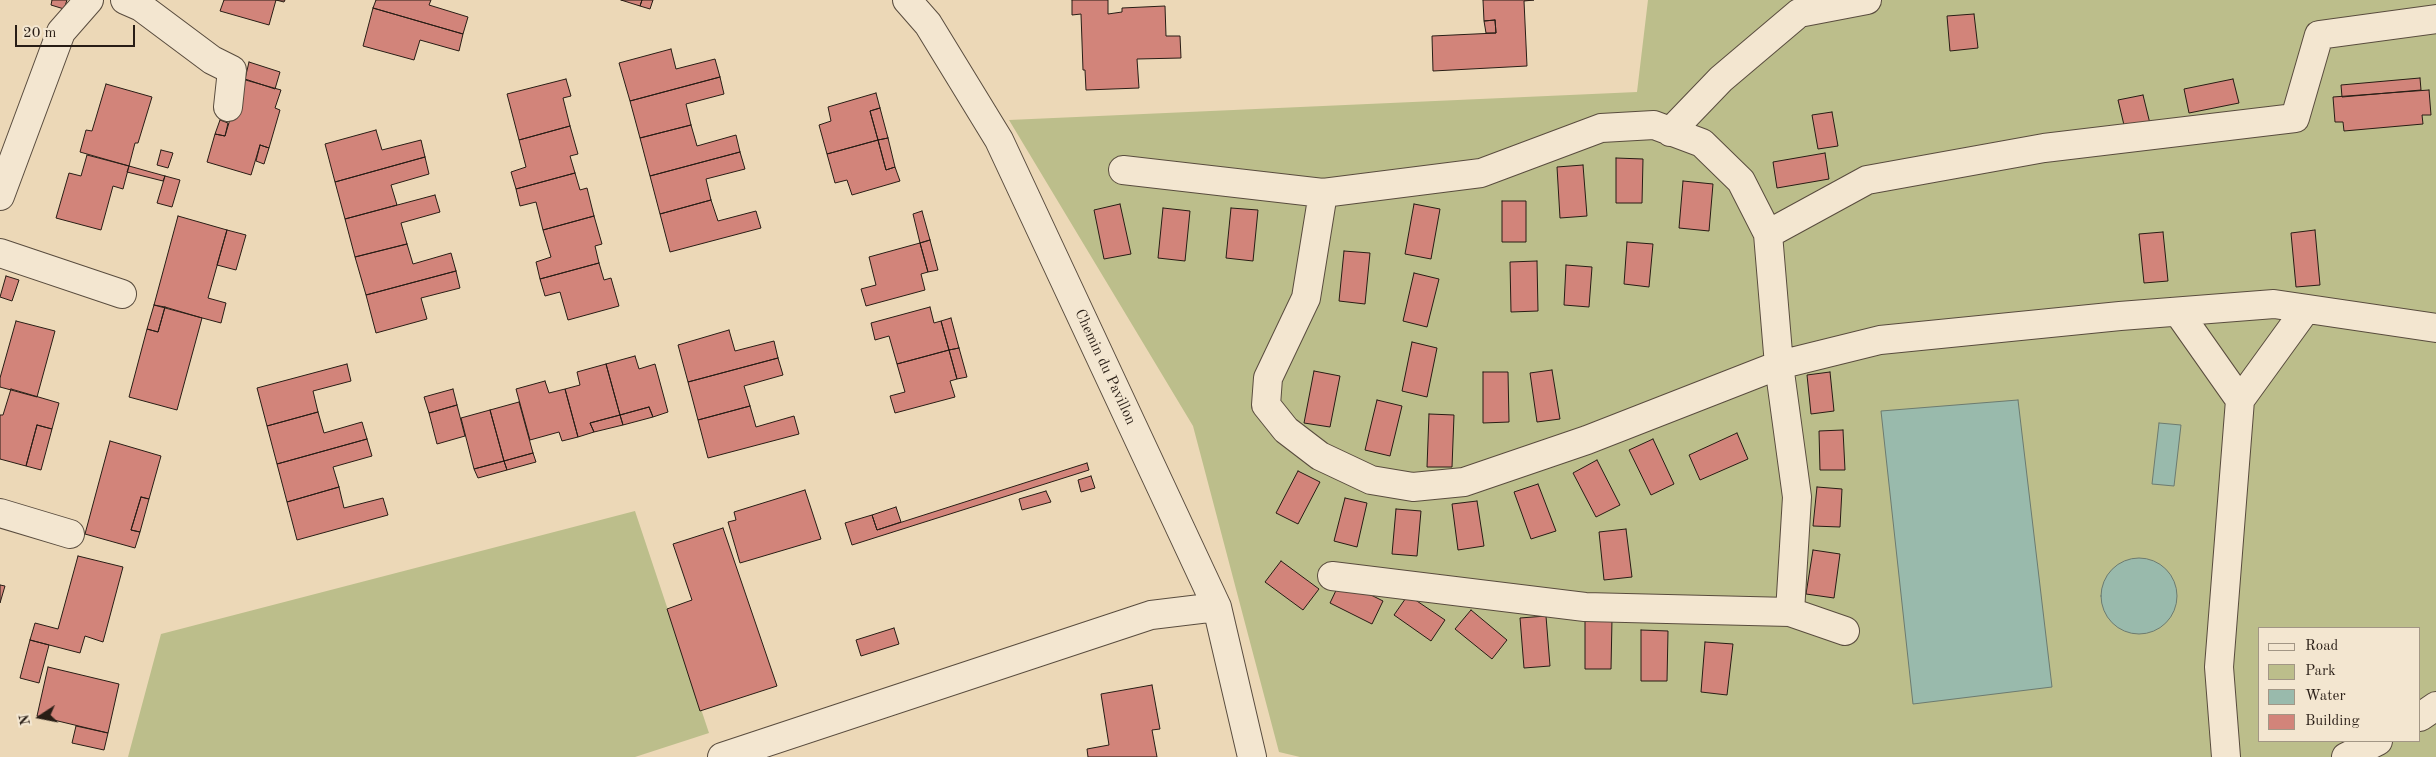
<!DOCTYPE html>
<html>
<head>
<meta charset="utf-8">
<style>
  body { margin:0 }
  #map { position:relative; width:2436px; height:757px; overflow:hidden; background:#ecd8b7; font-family:"Old Standard TT",serif }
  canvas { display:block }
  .legend { position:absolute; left:2258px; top:627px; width:162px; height:115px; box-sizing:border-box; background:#f3e6d0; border:1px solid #a29685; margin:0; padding:6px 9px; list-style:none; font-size:15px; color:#281d15 }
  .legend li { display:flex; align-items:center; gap:10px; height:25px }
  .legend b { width:25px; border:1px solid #a29685 }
  .north { position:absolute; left:15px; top:692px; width:50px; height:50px; -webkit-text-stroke:4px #f3e6d0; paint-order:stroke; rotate:259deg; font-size:14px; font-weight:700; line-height:20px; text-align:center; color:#281d15 }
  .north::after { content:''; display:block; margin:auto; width:18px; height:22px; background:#281d15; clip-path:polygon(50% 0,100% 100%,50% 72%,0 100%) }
  .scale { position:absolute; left:15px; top:25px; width:120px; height:22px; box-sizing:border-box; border:2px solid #281d15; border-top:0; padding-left:6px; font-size:15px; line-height:18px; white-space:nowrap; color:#281d15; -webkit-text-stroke:4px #f3e6d0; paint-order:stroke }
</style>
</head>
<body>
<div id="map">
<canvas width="2436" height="757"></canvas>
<ul class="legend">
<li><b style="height:6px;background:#f3e6d0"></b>Road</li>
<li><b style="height:14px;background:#bcbe8b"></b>Park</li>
<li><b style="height:14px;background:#99baac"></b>Water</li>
<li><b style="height:14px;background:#d2847a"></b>Building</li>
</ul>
<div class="north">N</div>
<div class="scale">20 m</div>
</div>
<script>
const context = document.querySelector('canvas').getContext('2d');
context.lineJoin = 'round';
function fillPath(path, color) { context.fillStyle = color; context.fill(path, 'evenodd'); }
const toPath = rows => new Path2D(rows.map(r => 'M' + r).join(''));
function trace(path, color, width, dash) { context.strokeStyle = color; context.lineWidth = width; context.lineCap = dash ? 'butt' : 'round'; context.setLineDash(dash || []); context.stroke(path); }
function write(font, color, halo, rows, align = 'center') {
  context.font = font + ' "Old Standard TT",serif'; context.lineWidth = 4.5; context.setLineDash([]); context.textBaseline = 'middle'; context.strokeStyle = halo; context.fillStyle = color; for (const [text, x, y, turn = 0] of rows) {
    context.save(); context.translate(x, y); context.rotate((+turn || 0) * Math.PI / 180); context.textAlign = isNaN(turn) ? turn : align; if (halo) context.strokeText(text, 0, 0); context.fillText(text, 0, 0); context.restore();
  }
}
fillPath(toPath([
  [1648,0,2436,0,2436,757,1300,757,1279,752,1193,426,1009,120,1637,92],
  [2260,628,2420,628,2420,741,2260,741],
  [635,511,709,733,635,757,128,757,161,634]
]), '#bcbe8b');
const water = toPath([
  [2018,400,2052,687,1913,704,1881,411,2018,400],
  [2159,423,2181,425,2174,486,2152,484,2159,423],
  '2101 596a38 38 0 1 1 76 0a38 38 0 1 1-76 0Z'
]);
fillPath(water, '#99baac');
trace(water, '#6c7b70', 1);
const building = toPath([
  [52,0,67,0,64,9,51,5,52,0],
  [224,0,285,0,284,2,276,0,269,25,220,11,224,0],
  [376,0,431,0,429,5,468,17,463,34,373,8,376,0],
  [621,0,642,0,640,6,621,0],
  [642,0,653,0,650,9,640,6,642,0],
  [1072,0,1108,0,1108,14,1122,12,1122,8,1165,6,1166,36,1180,36,1181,58,1137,59,1139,88,1086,90,1085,70,1083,70,1081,14,1072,15,1072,0],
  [1483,0,1534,0,1524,1,1527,66,1433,71,1432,36,1496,33,1495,20,1484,21,1483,0],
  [373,8,463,34,459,51,420,40,414,60,363,46,373,8],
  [1974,14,1978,48,1950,51,1947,16,1974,14],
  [1495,20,1496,33,1486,33,1484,21,1495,20],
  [671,49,676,69,715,59,720,77,630,101,619,63,671,49],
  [249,62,280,72,275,89,245,79,249,62],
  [720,77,724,94,686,104,691,125,640,138,630,101,720,77],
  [2420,78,2421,90,2342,97,2341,85,2420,78],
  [242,79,281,90,275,108,280,110,269,148,260,145,251,175,207,162,215,134,225,136,242,79],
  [566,79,571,96,563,98,570,126,519,140,507,94,566,79],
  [2233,79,2239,103,2189,113,2184,89,2233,79],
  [106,84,152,97,138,143,135,143,129,166,80,152,86,130,92,131,106,84],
  [2429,90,2431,115,2422,115,2423,124,2344,131,2343,122,2335,122,2333,97,2429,90],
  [876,93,880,108,870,111,878,140,827,154,819,125,831,121,828,107,876,93],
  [2143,95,2155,144,2130,150,2118,100,2143,95],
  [880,108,888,138,878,140,870,111,880,108],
  [1832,112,1838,146,1818,149,1812,115,1832,112],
  [220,120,228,123,225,136,215,134,220,120],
  [691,125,697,146,736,135,740,152,650,176,640,138,691,125],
  [570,126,578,154,570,156,575,173,516,189,511,172,526,167,519,140,570,126],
  [376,130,382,150,421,140,425,157,335,182,325,144,376,130],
  [888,138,895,167,886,170,878,140,888,138],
  [878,140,886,170,895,167,900,181,852,195,847,180,835,183,827,154,878,140],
  [260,145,269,148,264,164,256,161,260,145],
  [161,150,173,153,168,168,157,165,161,150],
  [740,152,745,169,706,179,711,200,660,214,650,176,740,152],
  [1825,153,1829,179,1777,188,1773,162,1825,153],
  [87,155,129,166,123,189,113,186,101,230,56,218,69,173,81,176,87,155],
  [425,157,429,174,391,185,397,205,345,219,335,182,425,157],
  [1616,158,1643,159,1642,203,1616,203,1616,158],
  [1583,165,1587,216,1560,218,1557,167,1583,165],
  [129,166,165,176,163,181,127,172,129,166],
  [575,173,580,190,587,188,594,216,543,230,536,202,520,206,516,189,575,173],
  [165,176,180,180,172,207,157,203,165,176],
  [1683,181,1713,184,1709,231,1679,228,1683,181],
  [435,195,440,212,401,223,407,244,355,257,345,219,435,195],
  [711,200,718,221,756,211,761,228,670,252,660,214,711,200],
  [1502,201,1526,201,1526,242,1502,242,1502,201],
  [1120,204,1131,254,1104,259,1094,210,1120,204],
  [1414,204,1440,209,1431,259,1405,254,1414,204],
  [1163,208,1190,211,1185,261,1158,258,1163,208],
  [1231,208,1258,210,1253,261,1226,258,1231,208],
  [922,211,930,240,920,243,913,214,922,211],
  [178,216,227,230,208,298,226,303,221,323,154,305,178,216],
  [594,216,602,244,595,246,599,263,540,279,536,262,551,257,543,230,594,216],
  [227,230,246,235,236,270,217,265,227,230],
  [2315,230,2320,285,2296,287,2291,233,2315,230],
  [2163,232,2168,281,2144,283,2139,234,2163,232],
  [930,240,938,270,928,272,920,243,930,240],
  [1627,242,1653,244,1649,287,1624,284,1627,242],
  [920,243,928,272,921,274,925,290,866,306,861,289,876,285,869,257,920,243],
  [407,244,413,264,451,253,456,271,366,295,355,257,407,244],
  [1344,251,1370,253,1365,304,1339,301,1344,251],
  [1537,261,1538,311,1511,312,1510,262,1537,261],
  [599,263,604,280,611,278,619,306,568,320,560,292,545,296,540,279,599,263],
  [1566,265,1592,267,1589,307,1564,305,1566,265],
  [456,271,460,288,421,298,427,319,376,333,366,295,456,271],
  [1414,273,1439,279,1427,327,1403,321,1414,273],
  [6,276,19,280,12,301,0,297,6,276],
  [154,305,165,307,158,332,147,329,154,305],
  [165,307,202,318,177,410,129,397,147,329,158,332,165,307],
  [930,307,934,323,941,321,949,350,897,364,889,336,875,340,871,323,930,307],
  [951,318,959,348,949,350,941,321,951,318],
  [16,321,55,331,37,397,0,387,0,378,16,321],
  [729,330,735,351,774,341,778,358,688,382,678,345,729,330],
  [1412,342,1437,348,1427,397,1402,391,1412,342],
  [959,348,967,377,957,379,949,350,959,348],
  [949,350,957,379,950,381,955,397,895,413,890,396,905,392,897,364,949,350],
  [635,356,639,369,655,364,668,412,653,417,649,407,620,415,606,364,635,356],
  [778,358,783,375,744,386,750,406,698,420,688,382,778,358],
  [347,364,351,381,313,391,318,412,267,426,257,388,347,364],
  [606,364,620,415,590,423,594,432,578,437,565,389,580,385,577,372,606,364],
  [1552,370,1560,419,1537,422,1530,373,1552,370],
  [1314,371,1340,376,1330,427,1304,423,1314,371],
  [1483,372,1508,372,1509,422,1483,423,1483,372],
  [1830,372,1834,411,1811,414,1807,375,1830,372],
  [545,381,549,393,565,389,578,437,562,441,559,432,530,440,516,389,545,381],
  [11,389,59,403,52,429,37,425,26,466,0,459,0,415,3,415,11,389],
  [453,389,457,405,429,413,424,397,453,389],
  [1377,400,1402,406,1390,456,1365,450,1377,400],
  [519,402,533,453,504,461,490,410,519,402],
  [457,405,465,436,437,444,429,413,457,405],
  [750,406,756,427,794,416,799,434,708,458,698,420,750,406],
  [649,407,653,417,623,425,620,415,649,407],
  [490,410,504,461,474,469,461,418,490,410],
  [318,412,324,433,362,422,367,439,277,464,267,426,318,412],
  [1429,414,1454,415,1452,467,1427,467,1429,414],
  [620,415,623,425,594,432,590,423,620,415],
  [37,425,52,429,41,470,26,466,37,425],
  [1843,430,1845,470,1820,470,1819,431,1843,430],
  [1737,433,1748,459,1700,480,1689,455,1737,433],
  [367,439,372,456,333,467,339,487,287,502,277,464,367,439],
  [1653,439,1674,484,1651,495,1629,450,1653,439],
  [110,441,161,456,149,499,141,497,131,530,140,532,135,548,85,534,110,441],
  [533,453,536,462,507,470,504,461,533,453],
  [1597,460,1620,505,1596,517,1573,473,1597,460],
  [504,461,507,470,478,478,474,469,504,461],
  [1087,463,1089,470,852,545,845,523,872,515,877,530,1087,463],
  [1298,471,1320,482,1298,524,1276,513,1298,471],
  [1091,476,1095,488,1081,492,1078,480,1091,476],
  [1538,484,1556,531,1531,539,1514,492,1538,484],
  [339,487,344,508,383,498,388,515,297,540,287,502,339,487],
  [1817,487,1842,489,1840,527,1813,526,1817,487],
  [805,490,821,539,740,563,728,522,736,520,734,512,805,490],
  [1046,491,1051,502,1022,510,1019,499,1046,491],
  [141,497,149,499,140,532,131,530,141,497],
  [1345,498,1367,503,1357,547,1334,541,1345,498],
  [1477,501,1484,546,1458,550,1452,504,1477,501],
  [896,507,901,522,877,530,872,515,896,507],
  [1396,509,1421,511,1417,556,1392,554,1396,509],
  [723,528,777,686,700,711,667,609,692,600,673,544,723,528],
  [1626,529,1632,577,1604,580,1599,532,1626,529],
  [1813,550,1840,554,1834,598,1806,594,1813,550],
  [78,556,123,567,103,642,85,636,80,653,30,640,35,623,58,629,78,556],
  [1281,561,1319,589,1303,610,1265,582,1281,561],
  [1341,580,1383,601,1372,624,1330,603,1341,580],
  [0,585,5,586,0,603,0,585],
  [1408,595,1445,620,1431,641,1394,615,1408,595],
  [1471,610,1507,640,1492,659,1455,629,1471,610],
  [1546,616,1550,666,1524,668,1520,618,1546,616],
  [1585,619,1612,619,1611,669,1585,669,1585,619],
  [894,628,899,644,861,656,856,640,894,628],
  [1641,630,1668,631,1667,681,1641,681,1641,630],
  [30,640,49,645,39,683,20,678,30,640],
  [1705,642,1733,644,1727,695,1701,692,1705,642],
  [48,667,119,684,108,733,37,716,48,667],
  [1152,685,1160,729,1152,730,1157,757,1088,757,1087,749,1109,745,1101,694,1152,685],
  [76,726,108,733,104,750,72,743,76,726]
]);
fillPath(building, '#d2847a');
trace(building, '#281d15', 1);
const minor = toPath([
  [125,0,141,7,212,60,232,70,228,107],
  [907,0,928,24,999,140,1217,607,1252,757],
  [1670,132,1721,79,1799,13,1867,0],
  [1123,170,1323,193,1481,173,1601,128,1654,125,1702,143,1741,181,1768,234,1779,365,1797,497,1790,612],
  [1323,193,1306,298,1268,378,1266,405,1286,430,1320,456,1371,480,1413,487,1464,482,1587,440,1779,365,1880,340,2120,316,2274,304,2436,328],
  [0,196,61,32,89,0],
  [1768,234,1867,180,2044,148,2295,118,2319,35,2436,19],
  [0,253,122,294],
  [2178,312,2240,400],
  [0,513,70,534],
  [1332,576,1585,607,1790,612,1845,631],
  [2420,717,2436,706],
  [722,757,1151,615,1217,607],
  [2226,757,2219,667,2240,400,2306,309],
  [2346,757,2378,741]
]);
trace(minor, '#594c3e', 30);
trace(minor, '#f3e6d0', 28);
write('15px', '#281d15', '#f3e6d0', [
  ["Chemin du Pavillon",1105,367,65]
]);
</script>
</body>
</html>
